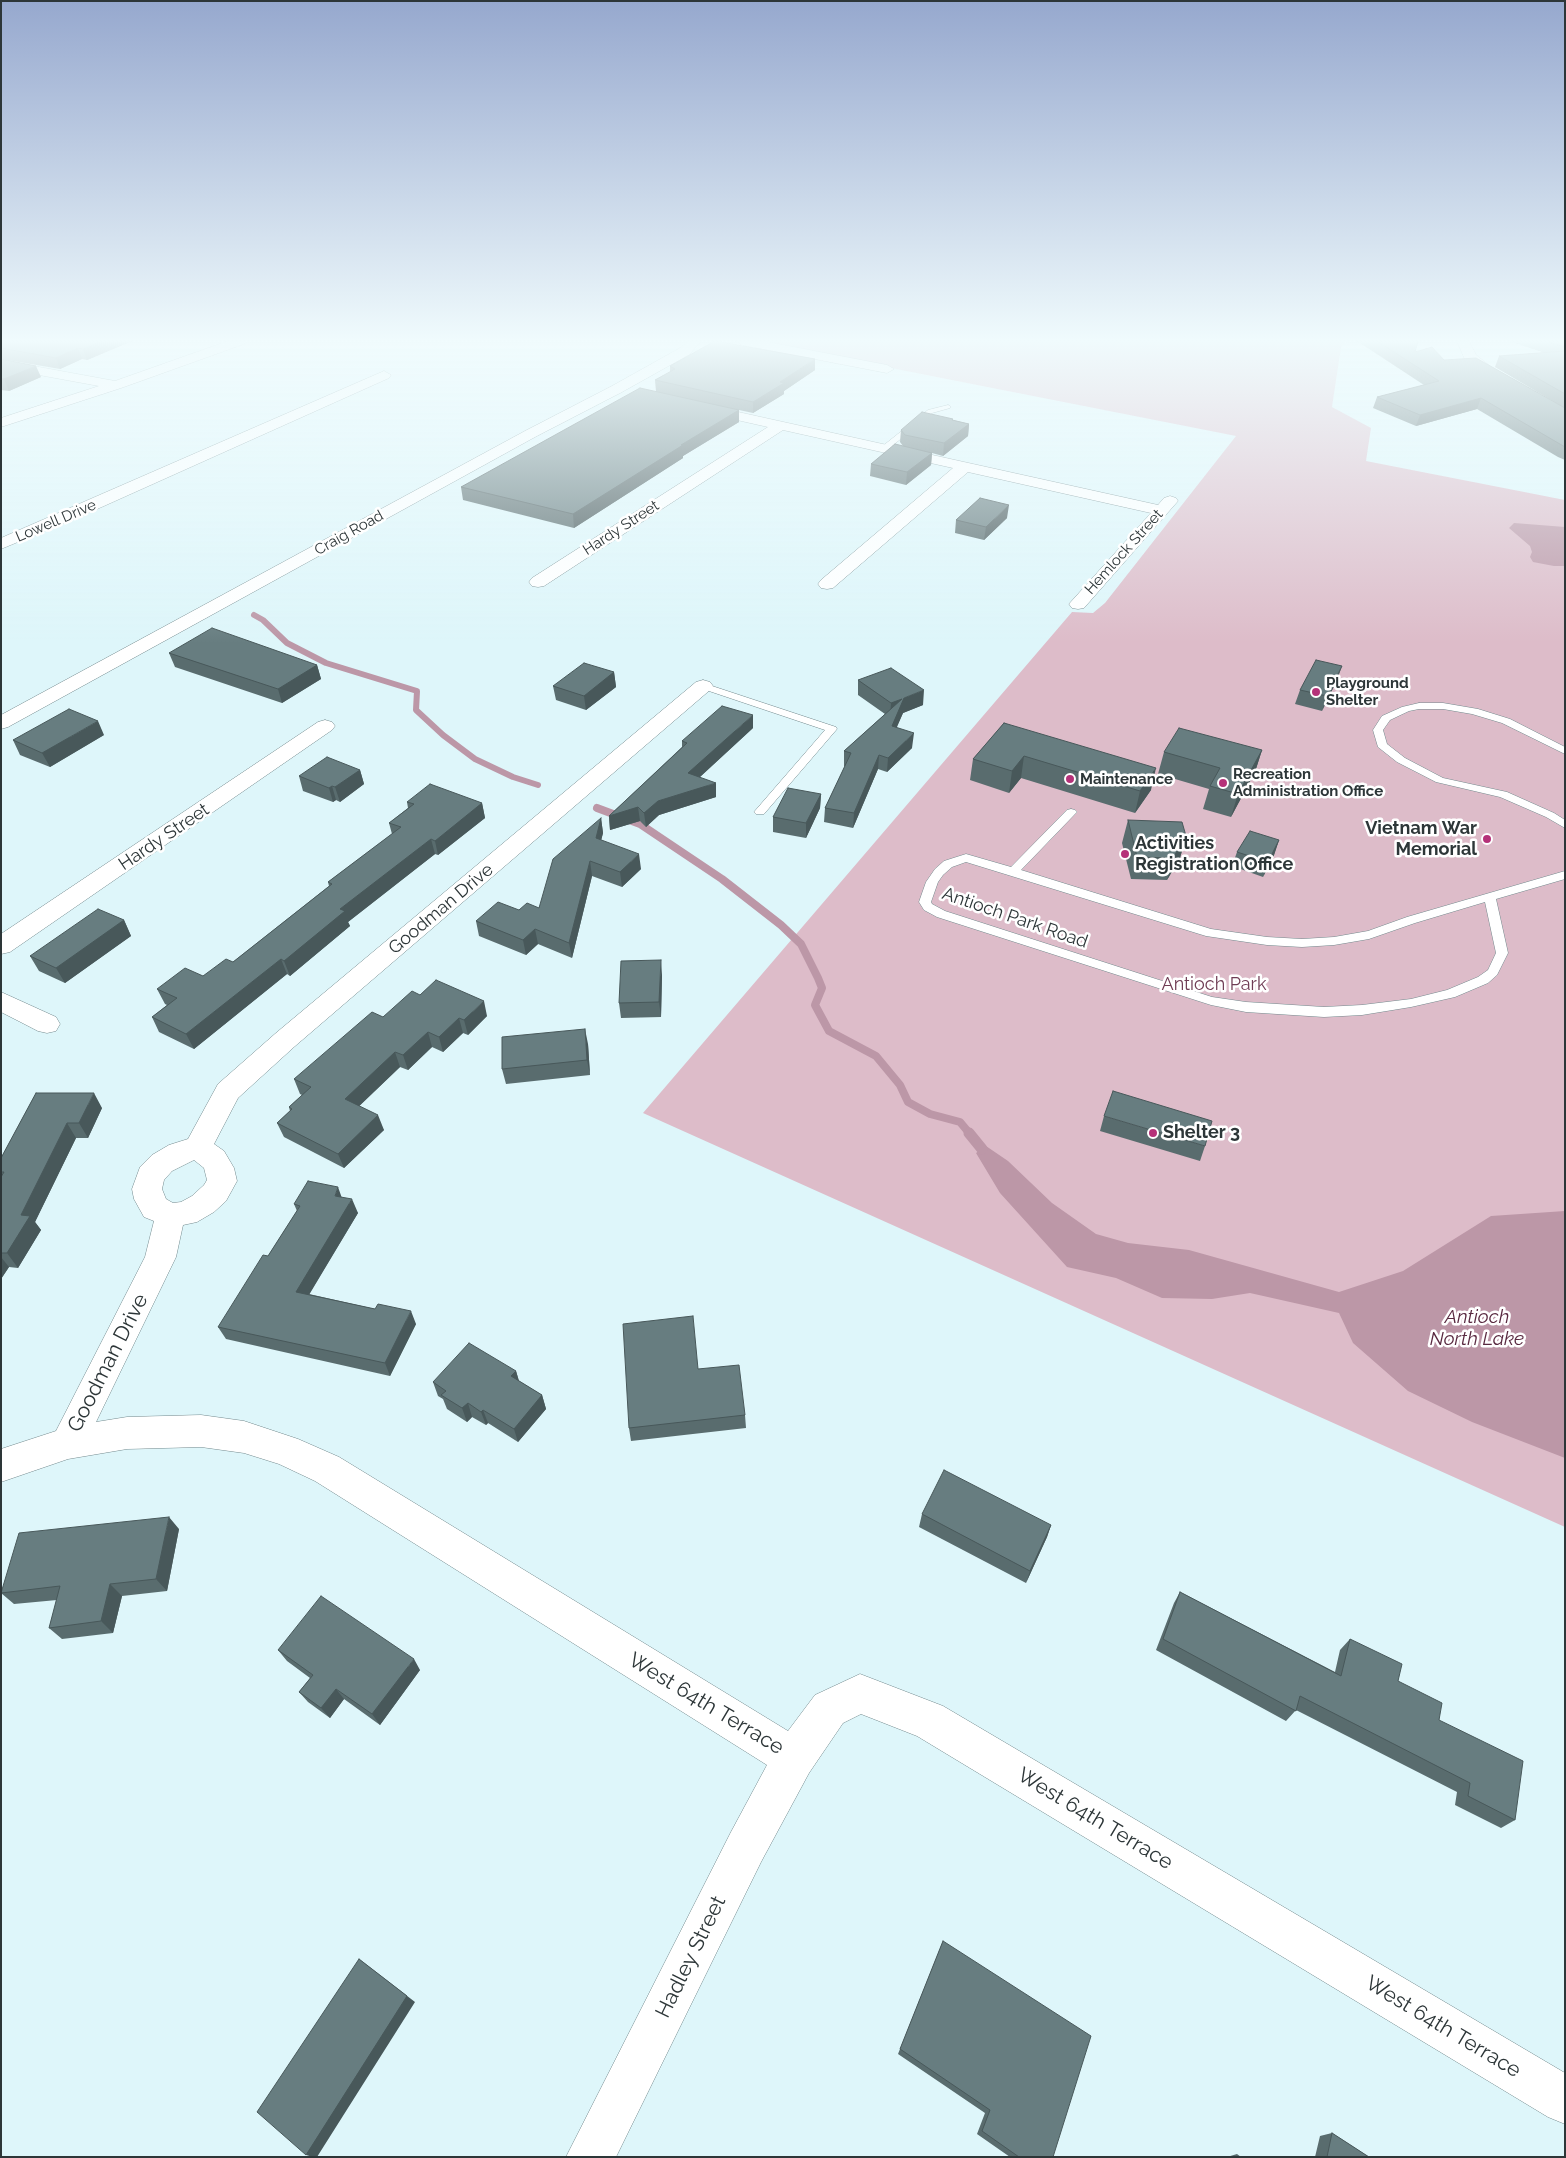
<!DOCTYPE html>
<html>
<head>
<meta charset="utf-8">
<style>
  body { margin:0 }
  #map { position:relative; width:1566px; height:2158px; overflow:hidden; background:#def6fa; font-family:Raleway,sans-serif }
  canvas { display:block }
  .frame { position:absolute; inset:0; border:2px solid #2d3638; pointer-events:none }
</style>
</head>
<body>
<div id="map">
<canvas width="1566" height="2158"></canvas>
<div class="frame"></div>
</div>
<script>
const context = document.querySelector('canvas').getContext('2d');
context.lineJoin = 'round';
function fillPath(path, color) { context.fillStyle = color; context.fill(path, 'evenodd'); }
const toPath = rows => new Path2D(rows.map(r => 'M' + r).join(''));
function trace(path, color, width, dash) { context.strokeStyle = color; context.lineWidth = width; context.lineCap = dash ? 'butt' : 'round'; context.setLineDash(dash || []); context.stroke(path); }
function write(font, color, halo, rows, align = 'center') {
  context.font = font + ' Raleway,sans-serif'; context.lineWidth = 5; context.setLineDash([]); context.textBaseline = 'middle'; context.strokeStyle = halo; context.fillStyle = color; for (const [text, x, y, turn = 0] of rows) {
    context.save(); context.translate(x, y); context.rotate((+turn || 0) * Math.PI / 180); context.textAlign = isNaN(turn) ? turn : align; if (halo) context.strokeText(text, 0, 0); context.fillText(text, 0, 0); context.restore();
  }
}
fillPath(toPath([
  [754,341,1347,341,1341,347,1332,407,1371,428,1366,461,1565,500,1565,1527,643,1113,1072,612,1093,613,1105,603,1236,436]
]), '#ddbcc9');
fillPath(toPath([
  [1514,523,1565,527,1565,566,1554,566,1533,562,1530,557,1532,552,1530,546,1509,528],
  [986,1146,1008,1161,1052,1203,1096,1234,1128,1243,1189,1250,1339,1292,1403,1271,1491,1216,1565,1211,1565,1458,1472,1422,1408,1391,1353,1343,1339,1313,1250,1293,1212,1299,1162,1298,1116,1278,1067,1267,1000,1193,976,1153]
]), '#bc97a7');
trace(toPath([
  [254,615,263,620,287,643,326,663,417,691,416,710,443,735,475,759,513,777,538,785]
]), '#bc97a7', 6);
trace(toPath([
  [597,808,640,824,722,879,781,925,801,944,818,978,822,988,815,1005,829,1031,876,1056,900,1085,908,1102,930,1114,960,1122,970,1134]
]), '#bc97a7', 8);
trace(toPath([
  [969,1133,982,1149]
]), '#bc97a7', 11);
const lane = toPath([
  [948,405,950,406,950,408,932,413,886,451,879,449,928,410,948,405],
  [703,683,836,727,837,729,764,814,756,814,754,812,825,730,700,688,700,684,703,683],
  [1419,703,1443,703,1478,709,1510,719,1565,747,1565,754,1502,723,1472,714,1443,709,1419,709,1409,711,1390,720,1383,730,1387,744,1405,758,1443,778,1507,792,1554,813,1565,820,1565,828,1546,817,1500,797,1436,782,1397,762,1378,747,1373,730,1382,716,1402,707,1419,703],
  [1071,809,1075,810,1077,812,1075,814,1021,870,1211,929,1267,937,1302,939,1334,937,1368,931,1407,917,1565,871,1565,879,1496,899,1508,953,1497,975,1488,983,1455,997,1411,1007,1362,1015,1324,1017,1246,1012,1211,1005,937,917,924,910,919,902,926,882,935,869,944,861,966,854,1011,867,1067,810,1071,809],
  [966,862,1206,936,1267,945,1302,947,1334,945,1369,939,1415,923,1485,902,1496,953,1488,970,1478,977,1447,990,1411,999,1362,1005,1324,1007,1246,1002,1212,997,945,911,932,904,931,902,938,882,943,875,952,867,966,862]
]);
const street = toPath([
  [228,341,246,341,244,344,121,388,1,427,1,418,99,386,1,368,1,360,115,381,228,341],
  [688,341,701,341,690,354,622,392,535,437,8,727,1,729,1,715,525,431,612,386,680,348,688,341],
  [736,341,762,341,887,365,894,369,887,373,742,345,736,341],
  [1457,341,1469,341,1476,355,1490,366,1565,410,1565,420,1480,372,1465,360,1457,341],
  [384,371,391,375,389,378,95,510,1,549,1,538,384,371],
  [702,404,1158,505,1164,498,1170,496,1176,498,1178,501,1084,608,1078,609,1072,608,1069,604,1151,513,968,472,833,588,827,589,821,588,818,584,821,580,953,468,783,430,544,586,538,587,532,586,529,582,532,578,768,427,697,411,695,408,697,405,702,404],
  [703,680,710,682,713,686,710,690,294,1047,238,1098,214,1144,224,1151,234,1168,237,1181,226,1201,214,1212,197,1222,183,1225,176,1257,96,1422,127,1417,201,1415,244,1421,298,1439,339,1457,788,1731,815,1695,860,1674,943,1706,1565,2073,1565,2124,1548,2117,917,1736,861,1714,843,1723,809,1773,761,1862,616,2157,566,2157,731,1832,767,1765,315,1481,279,1464,244,1453,201,1447,127,1449,68,1459,1,1482,1,1449,56,1431,145,1257,154,1221,144,1217,134,1199,132,1189,140,1167,152,1155,169,1145,188,1139,218,1084,276,1033,696,682,703,680],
  [194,1160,204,1168,207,1180,204,1185,192,1196,181,1202,173,1203,166,1199,162,1189,164,1180,172,1171,194,1160],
  [325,720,332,722,335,726,332,730,10,952,1,954,1,934,318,722,325,720],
  [1,992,56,1017,60,1024,56,1031,47,1033,38,1031,1,1012,1,992]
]);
trace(lane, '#748a8e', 1);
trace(street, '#748a8e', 1);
fillPath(lane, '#fff');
fillPath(street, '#fff');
fillPath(toPath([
  [1,341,132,341,87,360,82,359,60,369,1,359],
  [1357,341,1418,341,1415,352,1444,360,1561,406,1495,367,1499,356,1545,353,1509,341,1565,341,1565,460,1558,457,1477,409,1416,426,1373,408,1377,397,1424,385],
  [1,359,41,377,9,391,1,390],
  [670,366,815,370,784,391,784,394,753,413,739,410,739,422,683,456,683,458,574,528,463,500,461,487,656,392,655,380,670,372],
  [953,420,969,424,968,436,943,456,932,453,931,465,906,485,870,476,871,464,903,446,900,442,901,430],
  [1007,518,984,540,955,533,956,520],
  [169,653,317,665,321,679,282,703,175,667],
  [614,672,616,687,586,710,556,700,553,686],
  [858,680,923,705,903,713,896,728,912,748,887,772,878,769,853,828,824,822,825,808,845,766,844,766,844,751,885,714,858,695],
  [1337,680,1322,711,1295,704,1300,690],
  [1004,723,1151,790,1135,813,1021,778,1009,793,970,780,973,759],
  [753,728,700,777,716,797,659,815,646,827,640,821,610,830,609,816,682,747,682,741],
  [104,735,50,767,20,755,13,740],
  [1262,750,1255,772,1231,817,1203,809,1209,789,1158,774,1164,752],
  [360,770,364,784,340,802,336,800,333,802,303,791,299,776],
  [821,794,820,808,806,838,773,832,773,817],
  [407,802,482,803,485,818,438,855,435,854,348,922,350,926,290,976,287,974,194,1049,159,1032,152,1017,167,1005,165,1004,157,989,203,976,233,962,329,886,328,882,392,834,389,823,408,808],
  [601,818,603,833,601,840,641,869,622,887,592,876,572,958,538,944,526,955,479,936,476,921,519,910,539,908],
  [1128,820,1186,836,1180,858,1167,880,1131,879,1122,843],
  [1279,840,1274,855,1263,877,1232,866,1237,852],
  [124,920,131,936,65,983,39,971,30,956],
  [662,975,661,1017,621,1018,619,1003],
  [420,995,487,1016,468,1035,463,1033,443,1052,432,1047,408,1070,400,1067,359,1106,384,1130,344,1168,284,1137,277,1123,290,1111,289,1107,302,1095,300,1094,294,1079,383,1017],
  [588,1044,590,1075,506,1084,502,1069],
  [36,1093,102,1108,88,1138,76,1138,35,1222,41,1230,18,1268,9,1267,1,1279,1,1158],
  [1104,1116,1205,1146,1200,1161,1100,1131],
  [342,1197,358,1213,309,1294,375,1309,416,1324,390,1376,226,1339,218,1327,268,1256,297,1211,294,1204],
  [698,1369,745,1415,746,1428,631,1441,629,1428],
  [516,1371,519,1381,542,1395,546,1409,518,1442,488,1423,486,1425,472,1417,467,1422,447,1409,443,1399,438,1396,433,1382],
  [922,1514,1051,1525,1047,1537,1026,1583,919,1527],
  [179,1529,167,1591,122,1596,113,1633,62,1639,49,1628,57,1600,14,1604,1,1593,1,1591],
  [1180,1592,1335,1672,1340,1650,1350,1639,1439,1720,1515,1820,1501,1828,1455,1805,1457,1792,1296,1710,1286,1721,1156,1650,1174,1603],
  [278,1650,420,1670,380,1725,344,1699,330,1718,308,1702,299,1692,310,1678,287,1661],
  [943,1941,1053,2157,1010,2157,977,2134,985,2113,898,2054],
  [1332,2133,1369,2157,1315,2157,1320,2136],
  [1237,2154,1241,2157,1227,2157]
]), '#596c6e');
fillPath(toPath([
  [101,341,132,341,87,360,83,349],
  [78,348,82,359,60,369,56,358],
  [815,359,815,370,784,391,784,394,753,413,753,402,780,382],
  [36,366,41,377,9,391,4,379],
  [1481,398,1477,409,1416,426,1420,415],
  [739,410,739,422,683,456,683,458,574,528,573,514,681,445],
  [969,424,968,436,943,456,944,443],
  [932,453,931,465,906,485,907,472],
  [1009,505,1007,518,984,540,986,527],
  [317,665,321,679,282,703,278,689],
  [1342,666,1337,680,1322,711,1327,696],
  [614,672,616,687,586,710,584,696],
  [924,690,923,705,903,713,891,741,890,718,891,703],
  [753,715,753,728,689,787,688,773],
  [98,721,104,735,50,767,42,753],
  [914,733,912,748,887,772,888,758],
  [1262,750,1255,772,1231,817,1238,794],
  [879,755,878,769,853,828,854,813],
  [1024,756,1021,778,1009,793,1012,771],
  [1156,768,1151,790,1135,813,1140,791],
  [360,770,364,784,340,802,335,787],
  [716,783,716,797,659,815,646,827,644,813,658,801],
  [332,786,336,800,333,802,329,788],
  [821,794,820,808,806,838,806,823],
  [482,803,485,818,438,855,435,841],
  [638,807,640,821,610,830,609,816],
  [601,818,603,833,598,853,596,838],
  [1186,836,1180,858,1167,880,1173,858],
  [431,839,435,854,348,922,350,926,290,976,284,961,340,909],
  [1279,840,1274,855,1263,877,1268,862],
  [639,854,641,869,622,887,620,872],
  [590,861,592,876,572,958,569,943],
  [124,920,131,936,65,983,56,968],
  [535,929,538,944,526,955,523,940],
  [281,959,287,974,194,1049,186,1034],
  [661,960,662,975,661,1017,659,1002],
  [484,1001,487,1016,468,1035,464,1020],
  [459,1018,463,1033,443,1052,439,1037],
  [585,1029,588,1044,590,1075,587,1060],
  [428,1032,432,1047,408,1070,403,1055],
  [395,1052,400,1067,351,1114,345,1099],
  [94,1093,102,1108,88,1138,79,1123],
  [378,1115,384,1130,344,1168,338,1154],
  [67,1123,76,1138,35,1222,41,1230,18,1268,7,1253,21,1215],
  [338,1187,343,1201,335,1196],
  [352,1199,358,1213,303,1305,296,1292],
  [1,1257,9,1267,1,1279],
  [411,1311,416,1324,390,1376,385,1363],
  [516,1371,520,1385,511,1376],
  [542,1395,546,1409,518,1442,514,1429],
  [468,1403,472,1417,467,1422,462,1408],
  [483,1410,488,1423,486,1425,481,1412],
  [169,1517,179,1529,167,1591,156,1579],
  [1051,1525,1047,1537,1026,1583,1030,1571],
  [110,1584,122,1596,113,1633,101,1621],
  [414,1659,420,1670,380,1725,372,1714],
  [336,1689,344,1699,330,1718,321,1708],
  [359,1959,415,2002,317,2157,313,2157,306,2155]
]), '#48585a');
const building = toPath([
  [1,341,101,341,83,349,78,348,56,358,1,348,1,341],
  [715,341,815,359,780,382,784,383,753,402,655,380,675,369,670,366,715,341],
  [1377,341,1418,341,1415,352,1432,347,1444,360,1476,358,1565,408,1565,447,1481,398,1420,415,1377,397,1439,381,1377,341],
  [1545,341,1565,341,1565,347,1545,341],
  [1565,351,1565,394,1499,356,1565,351],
  [1,359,36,366,4,379,1,379,1,359],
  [640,388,739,410,681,445,683,445,573,514,461,487,640,388],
  [922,412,953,419,952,420,969,424,944,443,905,435,901,430,922,412],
  [895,444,932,453,907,472,871,464,895,444],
  [980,498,1009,505,986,527,956,520,980,498],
  [212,628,317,665,278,689,169,653,212,628],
  [1316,660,1342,666,1327,696,1300,690,1316,660],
  [584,663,614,672,584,696,553,686,584,663],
  [891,668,924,690,904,698,892,726,914,733,888,758,879,755,854,813,825,808,851,753,844,751,902,699,891,703,858,680,891,668],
  [722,706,753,715,688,773,716,783,658,801,644,813,638,807,609,816,687,743,682,741,722,706],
  [69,709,98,721,42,753,13,740,69,709],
  [1004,723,1156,768,1140,791,1024,756,1012,771,973,759,1004,723],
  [1179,728,1262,750,1238,794,1210,786,1220,768,1164,752,1179,728],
  [327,757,360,770,335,787,332,786,329,788,299,776,327,757],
  [430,784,482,803,435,841,431,839,340,909,345,911,284,961,281,959,186,1034,152,1017,177,998,157,989,185,968,203,976,226,959,233,962,332,884,328,882,401,827,389,823,414,804,407,802,430,784],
  [788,788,821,794,806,823,773,817,788,788],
  [601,818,596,838,639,854,620,872,590,861,569,943,535,929,523,940,476,921,498,902,519,910,527,903,539,908,553,859,601,818],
  [1128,820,1182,822,1186,836,1173,858,1137,857,1128,820],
  [1250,831,1279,840,1268,862,1237,852,1250,831],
  [98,909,124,920,56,968,30,956,98,909],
  [661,960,659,1002,619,1003,621,961,661,960],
  [436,980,484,1001,464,1020,459,1018,439,1037,428,1032,403,1055,395,1052,345,1099,378,1115,338,1154,277,1123,292,1109,289,1107,311,1087,294,1079,372,1012,383,1017,412,991,420,995,436,980],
  [585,1029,587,1060,502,1069,502,1037,585,1029],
  [1113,1091,1212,1121,1205,1146,1104,1116,1113,1091],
  [36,1093,94,1093,79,1123,67,1123,21,1215,30,1216,7,1253,1,1253,1,1177,4,1172,1,1172,1,1158,36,1093],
  [308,1181,338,1187,335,1196,352,1199,296,1292,375,1309,378,1304,411,1311,385,1363,218,1327,263,1255,268,1256,300,1206,294,1204,308,1181],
  [693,1316,698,1369,739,1365,745,1415,629,1428,623,1324,693,1316],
  [469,1343,516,1371,511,1376,542,1395,514,1429,483,1410,481,1412,468,1403,462,1408,441,1395,446,1391,433,1382,469,1343],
  [944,1470,1051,1525,1030,1571,922,1514,944,1470],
  [169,1517,156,1579,110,1584,101,1621,49,1628,60,1586,1,1593,19,1533,169,1517],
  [1180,1592,1341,1676,1350,1639,1402,1664,1398,1681,1442,1703,1439,1720,1523,1761,1515,1820,1468,1796,1470,1783,1300,1696,1296,1711,1163,1639,1180,1592],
  [321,1596,414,1659,372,1714,336,1689,321,1708,299,1692,313,1675,278,1650,321,1596],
  [943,1941,1091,2036,1053,2157,1019,2157,982,2131,990,2110,900,2049,943,1941],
  [359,1959,407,1996,306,2155,257,2112,359,1959],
  [1332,2133,1369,2157,1327,2157,1332,2133]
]);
fillPath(building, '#677d80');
trace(building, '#48585a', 1);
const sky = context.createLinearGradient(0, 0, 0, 643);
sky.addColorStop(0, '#96a8ce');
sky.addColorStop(0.53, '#f0fbfd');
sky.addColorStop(1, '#f0fbfd00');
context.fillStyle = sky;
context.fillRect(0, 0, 1566, 643);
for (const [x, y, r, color] of [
  [1316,692,5,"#b53179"],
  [1070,779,5,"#b53179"],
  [1223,783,5,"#b53179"],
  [1487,839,5,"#b53179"],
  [1125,854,5,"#b53179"],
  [1153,1133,5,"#b53179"]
]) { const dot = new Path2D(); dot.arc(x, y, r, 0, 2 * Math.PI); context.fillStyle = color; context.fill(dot); trace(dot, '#fff', 2); }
write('15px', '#2d3638', '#fff', [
  ["Lowell Drive",56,521,-23],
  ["Hardy Street",621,528,-33],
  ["Craig Road",349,533,-29],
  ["Hemlock Street",1124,552,-48]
]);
write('bold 15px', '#2d3638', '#fff', [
  ["Playground",1326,683],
  ["Shelter",1326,700],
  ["Recreation",1233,774],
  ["Administration Office",1233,791],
  ["Maintenance",1080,779]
], 'left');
write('bold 18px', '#2d3638', '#fff', [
  ["Vietnam War",1477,829,"right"],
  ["Memorial",1477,850,"right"],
  ["Activities",1135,844],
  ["Registration Office",1135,865],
  ["Shelter 3",1163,1133]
], 'left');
write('18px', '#2d3638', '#fff', [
  ["Hardy Street",164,837,-34],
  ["Goodman Drive",441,909,-40],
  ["Antioch Park Road",1015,918,19]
]);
write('18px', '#6f3c54', '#fff', [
  ["Antioch Park",1214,985]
]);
write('italic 19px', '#592940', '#fff', [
  ["Antioch",1477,1317],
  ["North Lake",1477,1339]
]);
write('21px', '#2d3638', '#fff', [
  ["Goodman Drive",108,1363,-63],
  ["West 64th Terrace",706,1704,31],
  ["West 64th Terrace",1095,1819,31],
  ["Hadley Street",691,1957,-64],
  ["West 64th Terrace",1443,2027,31]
]);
</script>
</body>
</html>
